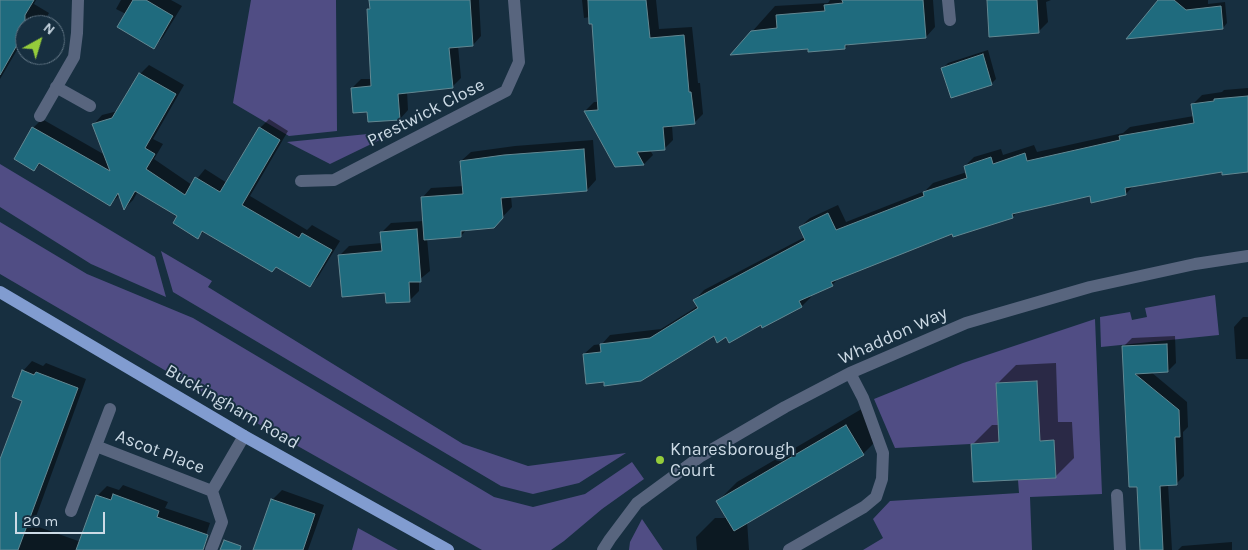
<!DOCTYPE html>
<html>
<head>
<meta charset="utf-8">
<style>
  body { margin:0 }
  #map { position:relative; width:1248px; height:550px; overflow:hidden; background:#172f40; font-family:Karla,sans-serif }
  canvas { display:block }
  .north { position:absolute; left:15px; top:15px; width:50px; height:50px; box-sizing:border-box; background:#172f40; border:1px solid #5f7382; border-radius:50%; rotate:39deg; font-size:14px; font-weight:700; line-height:20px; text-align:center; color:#ccdae5 }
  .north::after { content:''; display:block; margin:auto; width:18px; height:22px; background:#95cc3b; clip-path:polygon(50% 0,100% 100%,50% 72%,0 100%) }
  .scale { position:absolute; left:15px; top:512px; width:90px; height:22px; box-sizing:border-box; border:2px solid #ccdae5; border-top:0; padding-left:6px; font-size:15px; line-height:18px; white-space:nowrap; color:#ccdae5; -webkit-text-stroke:4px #172f40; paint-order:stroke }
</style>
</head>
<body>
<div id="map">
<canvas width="1248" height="550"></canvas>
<div class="north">N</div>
<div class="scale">20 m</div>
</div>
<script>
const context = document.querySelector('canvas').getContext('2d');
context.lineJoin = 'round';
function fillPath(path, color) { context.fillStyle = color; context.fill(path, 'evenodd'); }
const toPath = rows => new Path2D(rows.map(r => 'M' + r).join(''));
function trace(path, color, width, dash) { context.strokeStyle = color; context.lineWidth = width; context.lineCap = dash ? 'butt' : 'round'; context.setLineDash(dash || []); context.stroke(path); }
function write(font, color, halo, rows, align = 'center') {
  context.font = font + ' Karla,sans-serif'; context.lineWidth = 4; context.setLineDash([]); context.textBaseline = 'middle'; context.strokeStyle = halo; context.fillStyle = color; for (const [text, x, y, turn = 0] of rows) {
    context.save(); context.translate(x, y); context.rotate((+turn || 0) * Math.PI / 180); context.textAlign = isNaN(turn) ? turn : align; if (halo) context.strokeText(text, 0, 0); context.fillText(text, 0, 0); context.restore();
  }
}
fillPath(toPath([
  [251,0,336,0,337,131,289,136,233,103],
  [398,131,330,164,287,142],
  [0,164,155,257,166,297,91,264,0,207],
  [0,222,87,274,193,318,494,497,533,507,585,494,632,462,644,479,602,509,564,541,551,550,482,550,209,396,0,274],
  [161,251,212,281,208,287,463,444,528,466,626,453,579,483,533,494,501,486,173,292],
  [1215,295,1219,335,1101,347,1100,317,1130,312,1132,320,1147,317,1145,308],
  [1095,319,1102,494,1030,497,1032,550,863,550,883,538,873,519,890,501,1019,493,1018,480,1056,478,1054,440,1020,441,1037,381,996,383,998,428,1008,442,895,448,874,399,963,363],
  [642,519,663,550,629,550,630,542],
  [358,528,398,550,352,550]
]), '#504d84');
fillPath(toPath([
  [0,0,36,0,34,4,49,13,42,25,25,25,25,48,20,45,0,79],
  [121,0,171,0,182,6,163,37,154,47,126,14,116,9],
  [370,0,479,0,481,36,473,45,458,46,461,78,452,87,407,91,408,110,400,119,368,111,352,88,361,79,372,79,368,9,371,7],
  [582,0,656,0,659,29,692,27,698,83,700,83,703,114,694,123,672,125,673,140,664,149,650,150,653,155,644,164,615,166,585,111,594,102,599,102,593,22,590,17,584,18],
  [830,0,933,0,935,27,926,37,850,43,845,48,809,47,733,53,775,6,828,3],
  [988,0,1051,0,1046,2,1048,22,1038,32],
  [1159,0,1208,0,1208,4,1225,2,1227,23,1223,28],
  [988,50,996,79,992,83,952,96,943,68,948,63],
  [149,65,184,85,153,139,163,144,154,159,192,185,205,169,227,183,260,128,269,119,288,131,250,196,307,230,312,225,340,241,318,277,310,285,277,266,204,231,198,237,179,215,138,191,133,200,125,208,120,195,110,204,41,163,34,170,33,128,42,119,105,155,94,124,102,115,118,111,140,74],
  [1248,88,1248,171,1223,171,1134,185,1126,194,1091,194,1018,212,1012,217,952,233,839,278,832,285,810,295,811,297,802,306,763,326,762,324,727,335,714,334,641,380,584,354,594,345,602,344,610,335,661,329,698,306,695,300,704,290,805,237,800,227,810,218,838,205,846,222,925,191,933,183,967,172,965,166,974,157,1001,149,1003,155,1034,145,1037,152,1123,133,1130,127,1194,116,1193,104,1202,95,1222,92,1224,90],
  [593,140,596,180,587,190,511,196,512,207,494,226,467,229,461,236,427,238,430,271,419,280,419,291,410,300,386,292,339,256,349,246,382,243,382,232,391,223,424,221,422,198,431,188,464,186,461,161,471,152,515,146],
  [1243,317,1248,317,1248,359,1236,359,1234,327],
  [1175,336,1176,363,1168,371,1151,372,1187,402,1188,427,1183,432,1184,476,1176,484,1168,484,1172,550,1141,550,1138,486,1123,347,1132,338],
  [32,361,43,366,46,363,86,379,33,525,81,542,78,550,4,550,0,549,0,462,24,400,23,371],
  [1056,363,1058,422,1072,422,1074,458,1055,477,973,444,992,425,999,425,997,384,1016,365],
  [865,407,882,435,863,454,747,521,749,550,697,550,696,537,715,518,727,518,718,501,737,482],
  [123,485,168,502,165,508,210,523,201,550,127,550,97,496,107,486,119,490],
  [282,490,324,505,308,550,254,550,272,500],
  [1232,542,1232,550,1178,550,1182,546]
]), '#0007');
const building = toPath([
  [0,0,34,0,25,15,25,50,17,45,0,75,0,0],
  [133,0,146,0,173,16,154,49,117,27,133,0],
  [369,0,470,0,473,46,449,48,453,88,398,94,400,120,368,122,367,112,353,113,351,88,371,86,367,9,370,9,369,0],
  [588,0,646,0,650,38,684,35,689,92,691,92,695,124,663,127,665,150,637,152,644,165,615,167,584,111,598,110,592,24,589,24,588,0],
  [842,0,923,0,926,38,845,45,845,49,808,52,808,49,730,55,751,31,777,28,776,15,825,11,824,5,843,3,842,0],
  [987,0,1037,0,1039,33,989,37,987,0],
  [1158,0,1174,0,1186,10,1221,6,1223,29,1126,39,1158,0],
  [983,54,992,85,951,98,941,68,983,54],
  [139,73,176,94,145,148,155,154,146,169,185,195,195,177,220,192,259,127,280,140,242,205,299,238,302,233,332,250,310,287,276,267,272,272,202,231,198,239,173,223,177,216,135,191,124,210,118,193,110,206,39,163,34,171,14,159,32,127,110,171,92,124,112,118,139,73],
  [1248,96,1248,172,1222,175,1222,172,1125,188,1126,195,1091,203,1090,196,1012,214,1013,218,953,237,952,234,831,282,833,286,799,301,802,307,762,328,761,325,729,343,726,337,717,343,714,336,641,381,604,386,604,382,586,384,583,354,601,352,600,344,650,338,698,308,693,300,805,240,799,227,828,213,836,230,924,196,923,192,967,178,964,166,991,157,993,164,1025,153,1027,161,1120,140,1119,136,1194,123,1191,104,1214,101,1214,99,1248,96],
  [584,149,587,191,501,198,503,218,494,228,461,231,461,237,424,240,421,197,463,194,460,161,504,155,584,149],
  [417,229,421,282,409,282,410,302,386,303,385,293,342,297,338,255,382,251,380,232,417,229],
  [1167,344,1168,372,1135,374,1179,410,1180,437,1175,437,1177,485,1160,486,1163,550,1140,550,1137,487,1129,487,1122,346,1167,344],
  [22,370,34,375,36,372,78,388,18,550,0,550,0,459,22,401,12,397,22,370],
  [1037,381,1040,441,1054,440,1056,478,973,482,971,444,999,442,996,383,1037,381],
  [846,425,864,455,734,531,716,501,846,425],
  [113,494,159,511,157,517,208,535,203,550,76,550,96,495,111,500,113,494],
  [271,499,315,514,303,550,253,550,271,499],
  [224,540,241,546,240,550,220,550,224,540]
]);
fillPath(building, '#1f6b7e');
trace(building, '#638892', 1);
trace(toPath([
  [948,0,950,20],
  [56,87,90,106],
  [40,116,74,57,77,33,78,0],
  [301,181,334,180,506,91,519,62,514,0],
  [96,446,212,491,244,436],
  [1117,495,1120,550],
  [71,511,110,409],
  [211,550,222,522,212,491],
  [603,550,610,539,637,503,701,456,785,407,850,373,966,323,1090,287,1195,264,1248,256],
  [789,550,864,507,876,497,882,479,883,453,863,398,850,373]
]), '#58657e', 12);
trace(toPath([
  [0,292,244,436,448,550]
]), '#819cd0', 12);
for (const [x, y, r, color] of [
  [660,460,5,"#95cc3b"]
]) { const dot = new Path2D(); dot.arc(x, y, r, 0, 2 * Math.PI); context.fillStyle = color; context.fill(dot); trace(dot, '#172f40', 2); }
write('18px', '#ccdae5', '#172f40', [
  ["Prestwick Close",426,113,-27],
  ["Whaddon Way",893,336,-24],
  ["Buckingham Road",232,407,30],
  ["Ascot Place",160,452,21]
]);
write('18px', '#ccdae5', '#172f40', [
  ["Knaresborough",670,450],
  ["Court",670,471]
], 'left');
</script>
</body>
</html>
